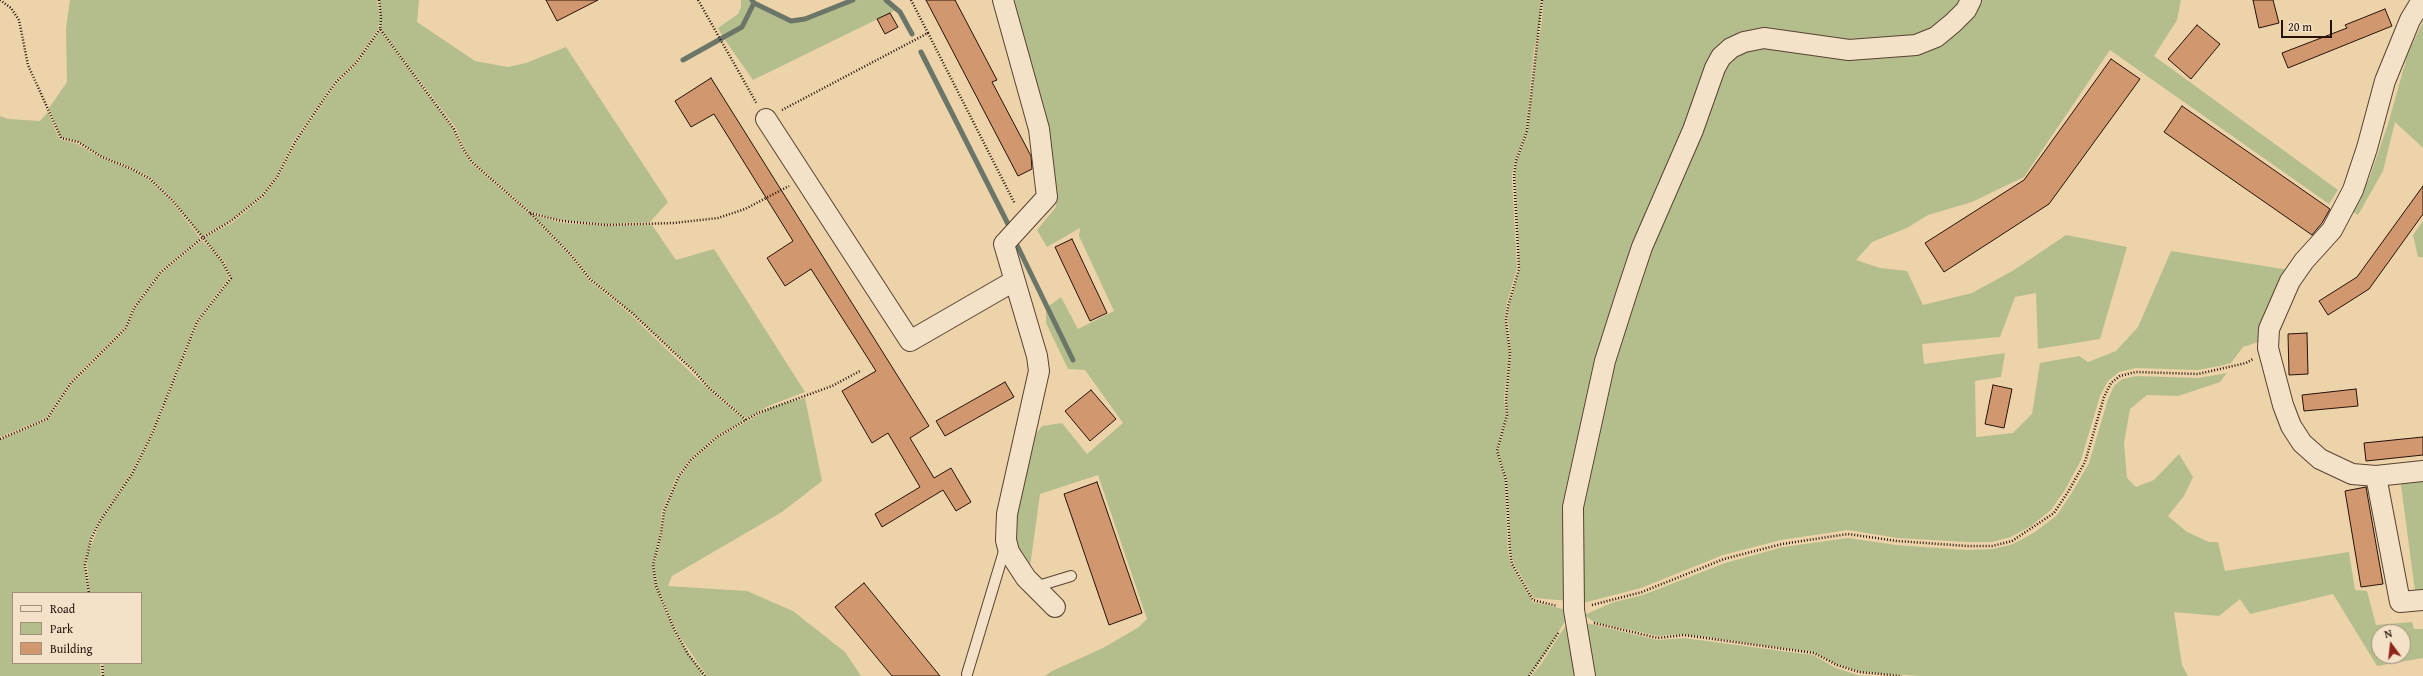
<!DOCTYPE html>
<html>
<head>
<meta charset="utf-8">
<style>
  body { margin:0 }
  #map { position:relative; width:2423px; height:676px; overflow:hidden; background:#edd3aa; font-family:"Gentium Book Plus",serif }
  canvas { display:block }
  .legend { position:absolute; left:12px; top:592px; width:130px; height:72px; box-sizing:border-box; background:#f3e2c8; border:1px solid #a18f7c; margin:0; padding:5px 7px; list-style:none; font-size:12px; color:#261209 }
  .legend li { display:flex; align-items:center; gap:8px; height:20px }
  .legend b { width:20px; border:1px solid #a18f7c }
  .north { position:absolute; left:2371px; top:624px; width:40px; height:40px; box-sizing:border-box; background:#f3e2c8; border:1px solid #a18f7c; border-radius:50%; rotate:345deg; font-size:11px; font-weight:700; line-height:16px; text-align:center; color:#261209 }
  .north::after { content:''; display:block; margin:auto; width:14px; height:18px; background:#8f2418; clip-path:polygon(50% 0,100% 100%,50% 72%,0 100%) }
  .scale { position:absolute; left:2281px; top:20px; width:51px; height:18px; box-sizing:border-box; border:2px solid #261209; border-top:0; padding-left:5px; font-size:12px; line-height:14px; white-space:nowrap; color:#261209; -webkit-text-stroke:3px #f3e2c8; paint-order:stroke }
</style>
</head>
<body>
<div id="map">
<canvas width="2423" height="676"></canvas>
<ul class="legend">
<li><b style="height:5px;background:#f3e2c8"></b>Road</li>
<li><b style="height:11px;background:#b4be8c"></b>Park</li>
<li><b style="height:11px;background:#d1976e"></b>Building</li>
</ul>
<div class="north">N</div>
<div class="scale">20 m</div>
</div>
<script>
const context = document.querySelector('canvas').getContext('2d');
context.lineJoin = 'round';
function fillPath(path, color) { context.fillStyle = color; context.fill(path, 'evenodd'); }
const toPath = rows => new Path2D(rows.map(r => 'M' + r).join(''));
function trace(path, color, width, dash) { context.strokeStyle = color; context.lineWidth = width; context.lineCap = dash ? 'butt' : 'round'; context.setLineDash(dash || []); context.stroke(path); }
fillPath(toPath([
  [70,0,377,0,380,18,378,29,355,62,336,80,325,95,293,142,276,176,262,194,231,220,202,236,174,200,151,178,133,168,102,156,78,141,61,137,49,108,67,82,66,28],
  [380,0,419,0,417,22,475,61,508,67,526,63,566,47,668,202,650,222,606,224,563,220,531,212,473,161,464,149,456,128,381,29],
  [741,0,751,0,752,3,741,25,723,37,718,28,738,14,741,7],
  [857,0,884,0,896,10,753,80,725,40,744,28,755,5,791,23,806,20],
  [1011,0,1540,0,1540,20,1534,50,1526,131,1515,160,1512,176,1517,268,1506,306,1505,321,1509,353,1504,399,1506,415,1496,451,1505,480,1508,551,1511,565,1533,602,1572,611,1539,662,1528,676,1045,676,1052,671,1103,648,1139,627,1147,619,1098,475,1040,494,1029,574,1018,559,1010,516,1033,437,1042,426,1062,423,1087,454,1123,423,1085,370,1068,369,1046,323,1046,308,1061,297,1078,329,1114,311,1079,236,1080,228,1047,247,1037,230,1056,207,1055,185],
  [1543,0,1967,0,1957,13,1912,40,1732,41,1603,353,1570,601,1534,598,1514,564,1511,551,1507,480,1498,451,1508,415,1507,399,1511,353,1508,321,1509,306,1520,269,1515,176,1517,161,1528,131,1537,50,1542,20],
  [1982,0,2181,0,2177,20,2154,56,2338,190,2329,204,2110,50,2024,177,1972,202,1928,215,1907,228,1872,242,1856,260,1880,268,1907,271,1923,305,1972,293,2014,270,2066,235,2127,247,2100,339,2038,349,2036,293,2015,297,2000,337,1922,344,1924,364,2005,353,2001,377,1975,381,1976,437,2013,433,2032,414,2040,363,2079,356,2088,362,2116,351,2138,327,2171,251,2289,270,2258,331,2258,342,2243,347,2231,363,2220,366,2198,370,2136,368,2119,372,2108,381,2100,396,2081,460,2065,490,2051,510,2031,526,2011,537,1992,542,1967,542,1897,538,1848,530,1781,540,1723,555,1641,588,1583,603,1579,565,1584,486,1629,296,1720,71,1747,46,1891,55,1969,19],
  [2423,22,2423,148,2395,122,2383,171,2358,215,2353,212,2369,179,2388,124,2408,53],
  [380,31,453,129,462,150,471,163,529,214,569,255,589,280,631,315,707,388,744,420,716,436,690,459,677,476,662,511,660,534,652,565,655,586,676,636,704,676,104,676,103,663,141,663,141,593,90,593,87,565,88,553,101,521,133,474,153,435,198,323,232,278,224,261,204,238,232,223,264,196,278,178,296,143,327,97,338,82,357,64],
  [48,112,59,139,77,144,101,158,132,170,149,180,172,202,200,238,160,271,133,307,125,327,70,382,46,418,0,437,0,116,8,119,40,121],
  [533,215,563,223,608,226,652,225,676,260,714,249,805,392,771,405,746,418,709,386,696,371,633,313,591,278,571,253],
  [2423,221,2423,257,2418,257,2413,235],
  [202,240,222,262,229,278,196,321,151,433,131,473,99,520,90,538,84,566,88,593,13,593,13,663,100,663,101,676,0,676,0,440,48,420,72,384,127,329,135,308,162,273],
  [2227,373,2220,382,2178,396,2147,395,2130,409,2124,443,2127,478,2136,487,2154,480,2179,454,2193,477,2184,496,2168,516,2187,532,2209,542,2218,542,2225,571,2349,552,2355,590,2367,591,2376,625,2412,622,2414,629,2423,629,2423,658,2377,666,2333,594,2250,614,2240,599,2219,616,2174,612,2182,665,2188,676,1920,676,1889,674,1859,671,1837,664,1814,652,1684,634,1658,636,1594,622,1584,615,1614,602,1643,595,1725,563,1783,547,1848,538,1896,545,1967,550,1993,549,2013,544,2035,532,2057,515,2071,494,2089,463,2108,399,2114,386,2122,379,2137,376,2198,378],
  [2379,632,2403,632,2403,656,2379,656],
  [805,398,822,481,782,512,672,576,668,586,747,591,793,611,845,652,861,676,707,676,678,634,657,586,654,566,662,535,665,511,680,477,692,461,718,438,772,407],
  [2423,476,2423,590,2415,591,2400,478],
  [1573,614,1581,676,1531,676,1541,664],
  [1586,623,1658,640,1684,638,1813,655,1836,668,1858,675,1873,676,1592,676]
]), '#b4be8c');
trace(toPath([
  [752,0,754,3,791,21,805,19,853,0],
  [886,0,900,12,912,34],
  [921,52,1009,226],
  [683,60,742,27,754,3],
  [1015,241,1073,360]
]), '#6b7668', 5);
const building = toPath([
  [546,0,598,0,557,21,546,0],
  [926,0,955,0,997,80,992,82,1031,156,1032,169,1018,176,926,0],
  [2253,0,2273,0,2279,23,2259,28,2253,0],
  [2385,9,2392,26,2288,68,2282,53,2347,28,2345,25,2385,9],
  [890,13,898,27,885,34,877,19,890,13],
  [2197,25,2220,44,2191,79,2168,59,2197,25],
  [2111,59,2140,79,2049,204,1944,272,1925,243,2024,180,2111,59],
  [711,78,929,426,910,438,934,478,951,468,971,502,956,511,943,490,882,527,875,514,920,487,888,433,872,443,842,391,876,371,811,269,785,286,767,258,793,241,714,114,691,127,675,101,711,78],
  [2182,106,2330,209,2322,223,2312,235,2164,132,2182,106],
  [2423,186,2423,214,2369,289,2328,315,2319,301,2357,277,2423,186],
  [1072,239,1107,313,1090,321,1055,247,1072,239],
  [2307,333,2308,374,2289,375,2288,334,2307,333],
  [1005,382,1014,397,945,436,936,421,1005,382],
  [1993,385,2012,389,2004,428,1985,424,1993,385],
  [2356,389,2358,406,2304,411,2302,395,2356,389],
  [1091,390,1116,419,1090,441,1065,411,1091,390],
  [2423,437,2423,455,2366,461,2364,443,2423,437],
  [1097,482,1142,613,1109,625,1064,494,1097,482],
  [2366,487,2383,584,2361,587,2345,491,2366,487],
  [864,583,940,676,892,676,835,607,864,583]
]);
fillPath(building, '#d1976e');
trace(building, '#261209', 1);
const service = toPath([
  [1035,587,1071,576],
  [967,674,1005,548]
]);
const minor = toPath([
  [1003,0,1039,129,1047,197,1004,244,1037,356,1039,371,1007,514,1006,540,1009,552,1026,578,1055,607],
  [2422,0,2410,20,2385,81,2367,148,2353,190,2332,230,2304,261,2290,281,2269,329,2268,348,2283,405,2291,426,2302,443,2320,459,2352,474,2376,476,2423,471],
  [766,119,910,341,1014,281],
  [2376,476,2400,602,2423,600],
  [1585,676,1574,610,1573,507,1605,361,1627,292,1642,247,1693,130,1715,68,1721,57,1731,48,1744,42,1764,38,1849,50,1916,45,1936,37,1953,23,1966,10,1971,0]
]);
trace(service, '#584231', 12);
trace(minor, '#584231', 22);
trace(toPath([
  [0,0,11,8,19,20,28,65,61,138,78,142,102,157,132,169,150,179,173,201,222,261,231,278,197,322,152,434,132,474,100,521,91,539,85,565,89,593],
  [379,0,381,17,380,29,454,129,463,149,472,162,530,213,570,254,590,279,632,313,695,372,708,387,746,420],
  [698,0,757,104],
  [911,0,928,33],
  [1542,0,1527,131,1516,161,1514,176,1519,269,1508,306,1506,321,1510,353,1506,399,1507,415,1497,451,1506,480,1510,551,1512,564,1533,600,1557,606],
  [782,110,928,33,1015,204],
  [530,213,562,221,606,225,674,223,718,218,745,209,789,186],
  [0,439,47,419,71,383,126,328,134,308,161,272,202,238,231,221,263,195,277,177,295,142,326,96,337,81,356,63,380,29],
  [1592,605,1642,592,1724,559,1782,544,1848,534,1897,541,1967,546,1992,546,2012,541,2054,513,2068,492,2085,462,2104,397,2111,383,2120,376,2136,372,2198,374,2246,363,2253,359],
  [1594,623,1658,638,1684,635,1814,653,1837,665,1859,672,1902,676],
  [102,663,103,676],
  [705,676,688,654,675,631,656,586,653,565,661,534,664,511,679,476,691,460,717,437,758,413,832,386,860,371],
  [1529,676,1559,632]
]), '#261209', 2.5, [1, 2]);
trace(service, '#f3e2c8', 10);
trace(minor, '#f3e2c8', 20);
</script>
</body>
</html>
